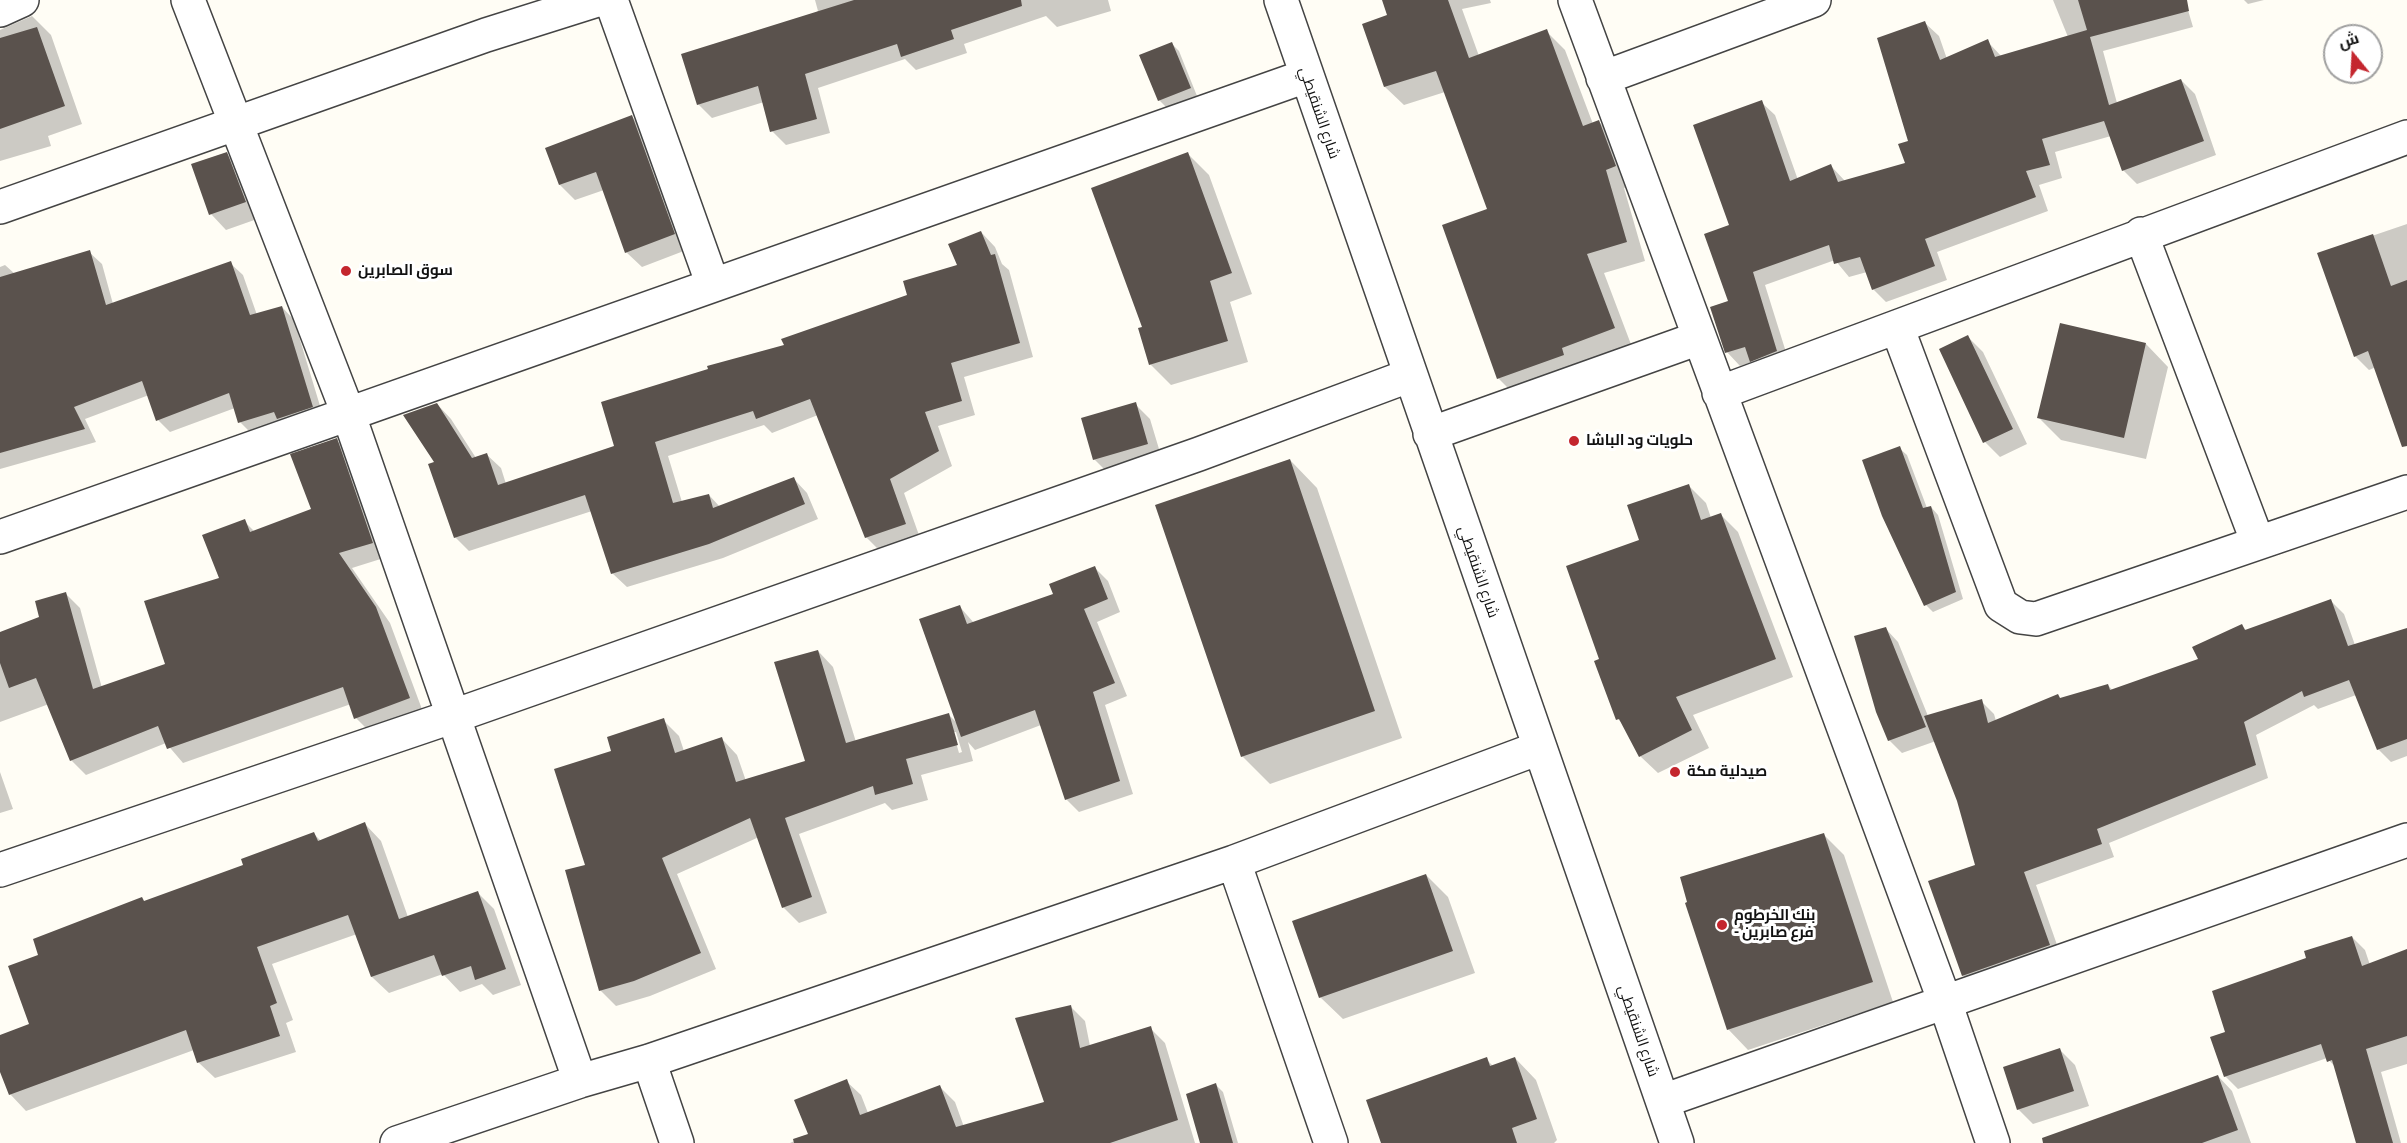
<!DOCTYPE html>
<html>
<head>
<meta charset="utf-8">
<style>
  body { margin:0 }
  #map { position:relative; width:2407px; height:1143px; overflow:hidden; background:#fffdf5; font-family:Literata,Cairo,serif }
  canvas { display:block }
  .north { position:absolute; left:2323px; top:24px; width:60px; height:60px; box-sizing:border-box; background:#fff; border:2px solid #a0a0a0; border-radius:50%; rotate:342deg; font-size:16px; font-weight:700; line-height:24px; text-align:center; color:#111 }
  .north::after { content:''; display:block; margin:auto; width:21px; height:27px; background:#c4262e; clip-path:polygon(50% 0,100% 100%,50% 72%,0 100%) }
</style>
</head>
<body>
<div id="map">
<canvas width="2407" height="1143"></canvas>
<div class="north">ش</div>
</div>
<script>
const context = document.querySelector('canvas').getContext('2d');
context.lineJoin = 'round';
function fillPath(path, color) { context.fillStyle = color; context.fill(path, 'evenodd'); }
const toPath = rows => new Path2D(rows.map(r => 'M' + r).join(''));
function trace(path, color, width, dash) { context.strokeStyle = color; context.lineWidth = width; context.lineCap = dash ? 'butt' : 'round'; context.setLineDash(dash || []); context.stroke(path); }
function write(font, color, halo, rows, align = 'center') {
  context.font = font + ' Literata,Cairo,serif'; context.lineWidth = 6; context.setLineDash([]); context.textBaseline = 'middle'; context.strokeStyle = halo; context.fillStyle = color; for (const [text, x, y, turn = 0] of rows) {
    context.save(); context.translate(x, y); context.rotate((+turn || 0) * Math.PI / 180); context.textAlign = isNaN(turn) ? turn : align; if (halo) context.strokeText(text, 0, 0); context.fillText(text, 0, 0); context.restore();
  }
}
fillPath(toPath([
  [815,0,1108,0,1111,11,1057,27,1046,16,964,44,967,53,916,70,905,59,818,88,830,133,786,145,772,131,764,102,712,118,698,104,818,11],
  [1384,0,1490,0,1491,3,1462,9,1479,56,1546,31,1565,50,1593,124,1599,122,1618,140,1634,185,1624,188,1645,261,1604,273,1632,347,1517,397,1498,378,1489,210,1445,92,1404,105,1385,87,1364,25,1389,16],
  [2053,0,2185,0,2193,27,2103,51,2117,103,2181,80,2195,94,2216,155,2137,184,2123,170,2111,136,2055,152,2062,178,2039,185,2048,211,1937,252,1947,280,1886,302,1873,289,1867,272,1849,277,1835,260,1765,285,1790,365,1764,374,1752,362,1740,366,1727,352,1731,226,1761,102,1775,115,1798,180,1831,166,1845,181,1907,164,1925,23,1939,36,1947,59,1987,41,2002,57,2068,37],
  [2244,0,2264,0,2248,4],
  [32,16,51,35,82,124,48,136,51,146,0,161,0,30],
  [1171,43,1179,51,1197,96,1167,108,1159,100],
  [632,117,647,132,689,249,642,267,626,252,604,190,575,200,560,185,547,149],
  [226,153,241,168,260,218,226,230,211,214],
  [1188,154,1209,175,1252,294,1230,302,1248,362,1171,385,1150,364,1144,328],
  [2407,224,2407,420,2376,367,2369,370,2355,356,2319,254],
  [981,232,995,247,1002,264,1009,270,1033,357,964,377,975,415,938,426,952,466,904,493,920,538,881,552,866,537,818,415,772,433,764,425,668,456,682,502,709,495,720,507,793,478,807,493,818,519,723,558,627,587,612,573,592,511,469,551,455,537,436,463,437,404,451,419,476,458,486,454,501,468,506,484,616,447,785,346,909,296,959,266],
  [89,252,102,264,113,304,230,263,243,275,257,315,282,307,294,320,324,419,252,434,240,422,235,408,170,432,158,420,149,395,85,419,96,442,0,469,0,267,5,265,15,274],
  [1968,337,1983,352,2027,444,2000,457,1985,442,1941,349],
  [2146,344,2168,367,2146,459,2061,440,2039,418],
  [1135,404,1150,419,1162,459,1110,475,1094,459],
  [336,440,351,454,387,557,352,568,390,623,423,712,370,732,356,718,351,704,183,763,166,743,86,775,71,760,49,704,0,722,0,633,41,618,66,594,80,608,102,688,167,665,221,579,244,521,255,532,313,510],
  [1899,448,1907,455,1927,508,1931,507,1938,515,1963,599,1933,612,1926,605],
  [1290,460,1317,488,1402,738,1270,784,1242,756],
  [1688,485,1706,503,1711,518,1721,515,1738,532,1793,677,1693,715,1709,748,1658,773,1640,756,1625,726,1618,719,1600,660,1641,541],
  [1095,568,1108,581,1120,612,1097,622,1127,696,1105,705,1133,794,1079,812,1066,799,1041,725,975,750,968,742,973,761,921,775,928,800,892,810,885,803,799,834,827,913,799,923,783,907,759,837,677,874,716,969,650,996,616,1006,600,990,587,866,613,752,663,720,679,736,684,751,722,739,737,755,746,781,806,762,818,651,833,667,856,742,949,715,958,724,960,607,974,623,1055,595],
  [953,732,956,732,962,752,959,753],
  [2331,601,2344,614,2355,645,2407,669,2407,756,2391,762,2378,749,2356,695,2318,709,2314,705,2256,735,2268,778,2109,843,2114,857,2036,885,2062,959,1976,988,1963,975,1977,866,1958,800,1936,741,1902,753,1889,740,1886,629,1898,642,1928,716,1981,701,1994,714,1996,721,2108,685,2113,691,2200,660,2242,626,2247,631],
  [0,772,13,809,0,813],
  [365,824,381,841,408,917,478,893,494,909,521,985,493,995,482,984,460,992,443,974,389,993,372,977,357,934,272,964,293,1020,286,1023,296,1052,215,1078,198,1062,194,1050,26,1111,10,1094,0,1067,0,1036,31,1025,40,956,145,902,245,866,314,834,321,841],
  [1824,835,1844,855,1893,1002,1748,1050,1728,1029],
  [1426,875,1448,897,1475,973,1343,1019,1320,997],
  [2352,937,2365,950,2370,965,2407,951,2407,1064,2381,1072,2401,1143,2358,1143,2337,1069,2327,1058,2238,1089,2225,1076,2227,1033,2308,959],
  [1071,1007,1085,1021,1090,1046,1150,1028,1165,1043,1195,1143,790,1143,810,1134,846,1081,861,1095,868,1113,940,1087,955,1102,964,1127,1046,1103],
  [2060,1050,2075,1065,2089,1106,2033,1124,2018,1109],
  [1515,1058,1536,1080,1557,1140,1554,1143,1383,1143,1486,1059,1493,1066],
  [2218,1076,2232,1091,2251,1143,2089,1143],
  [1216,1085,1223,1092,1238,1143,1202,1143]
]), '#0003');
fillPath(toPath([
  [854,0,1021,0,1022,6,951,30,954,39,901,57,897,44,805,74,817,119,770,132,758,86,697,105,681,54],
  [1382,0,1448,0,1469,58,1547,29,1583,126,1599,120,1616,166,1606,170,1627,242,1587,254,1615,328,1562,348,1564,355,1497,379,1442,225,1487,209,1436,71,1384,87,1362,24,1387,15],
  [2078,0,2187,0,2189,11,2090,37,2109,105,2181,79,2204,141,2122,171,2104,121,2042,139,2050,165,2026,171,2036,197,1925,239,1935,266,1872,290,1860,257,1834,264,1829,245,1753,272,1777,351,1750,362,1745,347,1725,353,1710,307,1728,301,1704,234,1729,225,1693,125,1762,100,1790,181,1831,164,1838,182,1905,163,1898,144,1908,141,1877,38,1925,21,1940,60,1988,39,1995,57,2087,30],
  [37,27,65,106,0,129,0,38],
  [1172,42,1191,88,1158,101,1139,55],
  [632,115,675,234,625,253,596,172,559,185,545,148],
  [227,152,246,202,209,215,191,164],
  [1188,152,1232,273,1210,281,1228,341,1149,365,1138,328,1142,327,1091,188],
  [981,231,991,255,995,254,1020,343,951,363,962,401,925,412,939,451,890,479,906,524,865,538,810,399,756,419,753,411,655,442,673,503,709,494,713,508,794,477,805,504,709,544,611,574,585,495,454,538,428,464,434,462,403,415,437,403,472,458,487,453,498,485,614,446,601,402,708,369,707,366,784,345,781,339,907,295,903,281,957,265,948,244],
  [2373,234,2391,286,2407,280,2407,446,2402,447,2368,351,2354,357,2317,253],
  [90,250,106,305,231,261,250,315,282,306,313,407,277,419,274,412,238,423,229,393,156,421,142,381,74,407,85,429,0,453,0,277],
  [2060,323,2146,343,2124,438,2037,418],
  [1968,335,2013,429,1983,443,1939,349],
  [1136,402,1148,444,1093,460,1081,418],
  [337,438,373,543,339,553,376,607,410,698,354,719,343,687,167,749,158,726,70,761,36,678,9,688,0,663,0,632,39,617,35,601,66,592,93,689,165,664,144,601,219,578,202,535,245,519,250,532,311,509,290,454],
  [1900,446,1923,508,1931,506,1956,592,1924,606,1882,516,1862,460],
  [1290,459,1375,711,1241,757,1155,505],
  [1689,484,1701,520,1721,513,1776,659,1676,697,1692,730,1639,757,1619,719,1616,720,1594,661,1599,659,1566,566,1639,540,1627,505],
  [1095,566,1108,599,1084,609,1115,683,1093,692,1120,781,1065,800,1035,710,961,737,919,619,960,605,967,624,1053,594,1049,584],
  [2331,599,2348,646,2407,628,2407,739,2377,750,2349,680,2304,697,2302,691,2244,722,2256,765,2097,829,2102,844,2024,872,2050,945,1962,976,1928,881,1975,865,1957,801,1924,716,1982,699,1988,723,2058,694,2060,698,2108,684,2110,690,2198,659,2192,647,2242,624,2245,630],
  [1886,627,1926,727,1888,741,1876,712,1854,636],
  [818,650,846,743,949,713,958,745,906,759,913,784,875,795,873,786,785,818,812,897,782,908,750,818,662,858,701,953,634,981,599,991,565,870,585,865,554,769,611,751,607,737,664,718,675,753,722,737,736,782,805,761,774,662],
  [365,822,399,919,478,891,506,969,475,980,471,966,442,976,434,955,371,977,348,915,257,947,277,1003,270,1006,280,1036,197,1063,186,1030,9,1095,0,1072,0,1035,29,1024,8,966,38,955,33,939,142,897,144,901,243,865,241,859,314,832,318,841],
  [1824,833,1873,982,1727,1030,1685,903,1687,902,1680,877],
  [1426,874,1453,951,1319,998,1292,921],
  [2352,936,2362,966,2407,949,2407,1036,2366,1049,2393,1143,2356,1143,2332,1060,2327,1062,2321,1044,2224,1077,2210,1037,2225,1032,2212,991,2306,958,2304,951],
  [1071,1005,1080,1048,1151,1026,1178,1120,1110,1143,794,1143,793,1139,808,1134,794,1100,847,1079,860,1115,940,1085,956,1127,1044,1102,1015,1018],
  [2060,1048,2074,1091,2017,1110,2003,1067],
  [1487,1057,1490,1066,1515,1057,1537,1119,1512,1128,1517,1143,1381,1143,1366,1100],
  [2218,1075,2238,1130,2202,1143,2043,1143,2042,1138],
  [1216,1083,1233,1143,1200,1143,1186,1094]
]), '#5a524d');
const minor = toPath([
  [188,0,348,413,580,1081],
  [611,0,713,285],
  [1281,0,1677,1143],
  [1575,0,1945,1002,1993,1143],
  [0,10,22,0],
  [1603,78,1814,0],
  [0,207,486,35,597,0],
  [2141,234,2258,543],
  [1897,327,2001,605,2020,617,2036,619,2407,492],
  [1719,393,2407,137],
  [1430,434,1699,338],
  [0,537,1306,76],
  [1234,862,1331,1143],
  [0,870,454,716,1199,454,1411,375],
  [649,1061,677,1143],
  [1663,1101,2407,840],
  [397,1143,580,1081,649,1061,1234,862,1539,748]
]);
trace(minor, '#444', 36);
trace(minor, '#fff', 33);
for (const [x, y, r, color] of [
  [346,271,6,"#c4262e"],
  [1574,441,6,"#c4262e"],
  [1675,772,6,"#c4262e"],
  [1722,925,6,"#c4262e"]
]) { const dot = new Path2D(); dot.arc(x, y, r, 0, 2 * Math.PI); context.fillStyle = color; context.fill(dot); trace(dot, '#fff', 2); }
write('15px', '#111', '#fff', [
  ["شارع الشنقيطي",1319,113,71],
  ["شارع الشنقيطي",1478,572,71],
  ["شارع الشنقيطي",1638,1031,71]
]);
write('bold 15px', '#111', '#fff', [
  ["سوق الصابرين",358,271],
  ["حلويات ود الباشا",1586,441],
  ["صيدلية مكة",1687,772],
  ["بنك الخرطوم",1734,916],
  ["- فرع صابرين",1734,933]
], 'left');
</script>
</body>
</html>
